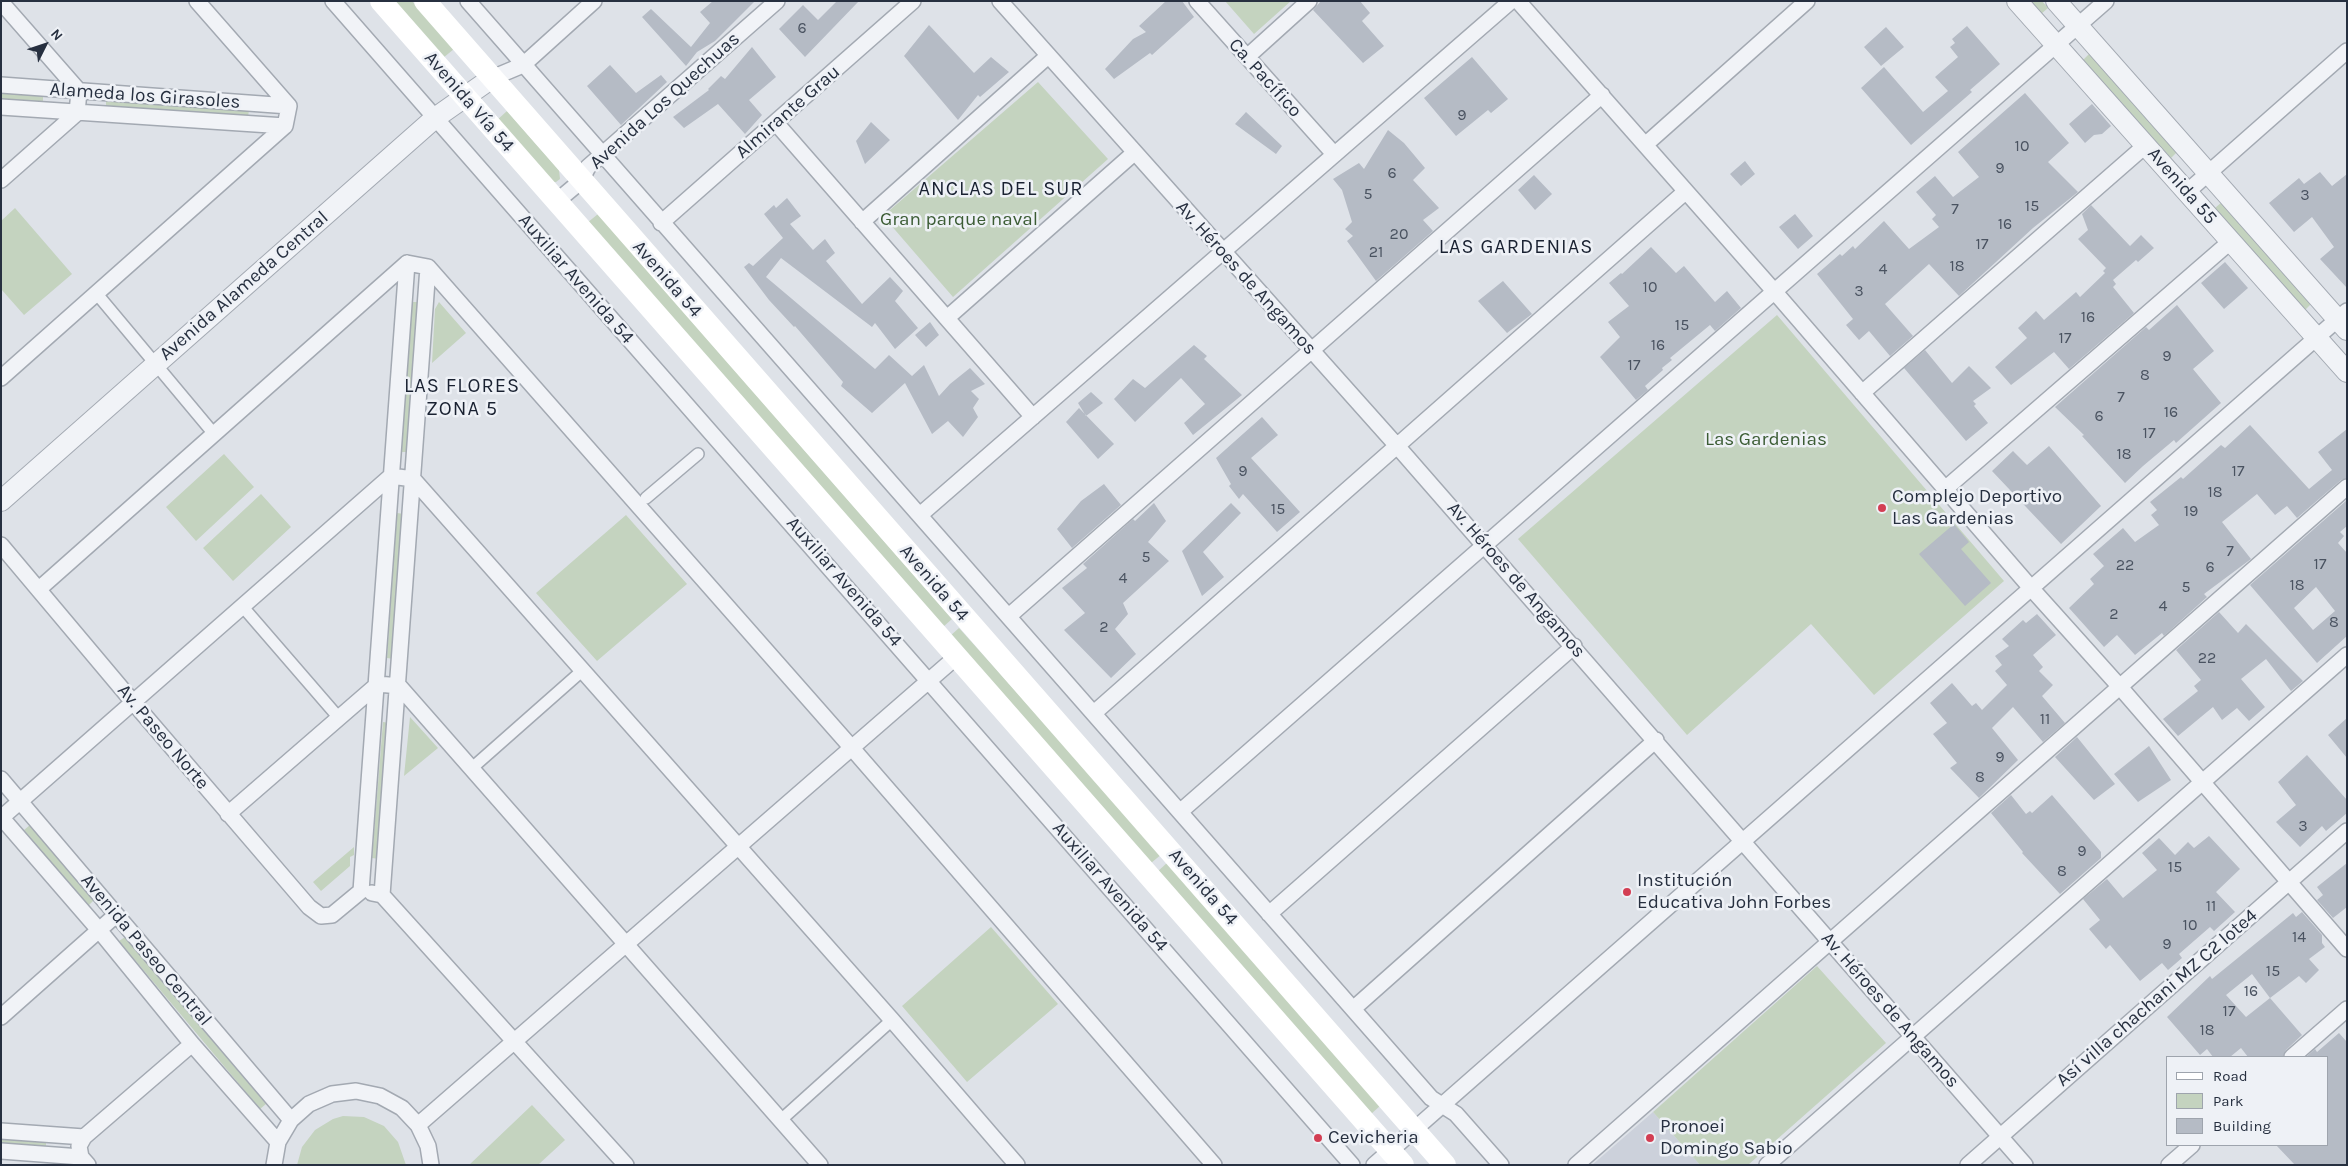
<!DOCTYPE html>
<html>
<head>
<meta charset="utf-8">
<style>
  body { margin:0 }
  #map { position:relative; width:2348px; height:1166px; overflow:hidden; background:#dee2e8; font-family:Karla,sans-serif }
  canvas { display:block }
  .frame { position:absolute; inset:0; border:2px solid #273040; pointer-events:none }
  .legend { position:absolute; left:2166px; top:1056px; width:162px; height:90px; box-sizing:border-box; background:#eef1f6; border:1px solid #9ea4ad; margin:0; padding:6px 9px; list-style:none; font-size:15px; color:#273040 }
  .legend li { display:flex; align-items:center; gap:10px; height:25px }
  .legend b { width:25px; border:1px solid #9ea4ad }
  .north { position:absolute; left:20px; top:20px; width:50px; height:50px; -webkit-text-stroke:4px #eef1f6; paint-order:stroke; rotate:49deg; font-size:14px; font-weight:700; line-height:20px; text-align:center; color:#273040 }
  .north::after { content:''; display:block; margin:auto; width:18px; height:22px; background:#273040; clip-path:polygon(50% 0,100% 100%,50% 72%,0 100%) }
</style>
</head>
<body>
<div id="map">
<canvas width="2348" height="1166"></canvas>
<div class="frame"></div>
<ul class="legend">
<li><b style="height:6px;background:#fff"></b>Road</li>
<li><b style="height:14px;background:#c4d3bf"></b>Park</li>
<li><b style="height:14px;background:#b5bbc5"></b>Building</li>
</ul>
<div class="north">N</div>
</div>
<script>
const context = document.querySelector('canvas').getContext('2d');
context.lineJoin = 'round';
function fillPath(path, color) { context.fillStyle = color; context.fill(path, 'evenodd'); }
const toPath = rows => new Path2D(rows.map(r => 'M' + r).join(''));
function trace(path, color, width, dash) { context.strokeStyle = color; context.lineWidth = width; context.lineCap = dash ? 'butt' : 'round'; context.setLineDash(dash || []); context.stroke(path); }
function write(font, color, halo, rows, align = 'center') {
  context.font = font + ' Karla,sans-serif'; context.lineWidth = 5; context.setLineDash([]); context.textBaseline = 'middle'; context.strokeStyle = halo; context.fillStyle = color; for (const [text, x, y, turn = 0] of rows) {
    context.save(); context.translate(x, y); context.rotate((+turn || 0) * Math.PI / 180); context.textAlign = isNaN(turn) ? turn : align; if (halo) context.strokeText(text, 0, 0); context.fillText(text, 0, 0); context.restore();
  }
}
fillPath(toPath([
  [1653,1112,1700,1165,1592,1165]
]), '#ccd1db');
fillPath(toPath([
  [393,1,412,1,454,49,443,58],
  [1225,1,1291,1,1254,34],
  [2030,1,2042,1,2048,8,2041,14],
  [2089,54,2177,152,2171,158,2083,60],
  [1038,82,1108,159,953,297,883,216],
  [1,92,43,96,43,102,1,99],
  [106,98,249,110,248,117,106,106],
  [507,111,559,170,560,179,556,182,551,182,496,121],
  [2222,202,2311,304,2305,310,2215,208],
  [15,208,72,274,24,315,1,289,1,221],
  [598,214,952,619,943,627,587,223],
  [412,302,420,302,407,452,400,452],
  [439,302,466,333,432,363,435,309],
  [1777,315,2004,581,1874,695,1811,624,1687,735,1518,539],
  [224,454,254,487,196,541,166,507],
  [261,494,291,527,233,581,203,548],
  [397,513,404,514,394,659,387,658],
  [626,515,687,584,597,661,536,593],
  [959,628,1162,854,1151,863,950,636],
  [410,717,438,748,404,776],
  [383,722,390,723,379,859,372,858],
  [30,825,94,900,88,906,24,830],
  [354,847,354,855,350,857,350,866,321,891,313,882],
  [1168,862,1380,1106,1371,1114,1157,872],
  [991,927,1058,1004,967,1082,902,1006],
  [125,937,266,1104,260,1109,119,941],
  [1817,966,1886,1043,1748,1165,1700,1165,1653,1112],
  [532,1105,565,1140,538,1165,469,1165],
  [343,1116,364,1117,384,1126,398,1142,406,1165,297,1165,302,1147,315,1130,333,1119],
  [1,1137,46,1141,46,1146,1,1143]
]), '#c4d3bf');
fillPath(toPath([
  [713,1,755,1,715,41,697,52,686,66,642,17,651,9,691,47,710,23,700,12],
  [837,1,859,1,805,57,779,29,803,5,818,20],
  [1166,1,1182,1,1194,17,1152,55,1150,53,1114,79,1105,69,1133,39,1146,32,1139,26],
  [1321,1,1360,1,1370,13,1362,21,1384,46,1363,63,1313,10],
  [929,25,974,73,991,57,1009,72,980,97,978,95,958,120,904,56],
  [1967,26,2000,64,1970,90,1972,92,1911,145,1861,88,1884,67,1923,112,1948,91,1935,77,1958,57,1950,47,1955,43,1952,39],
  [1886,27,1904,47,1881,66,1864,47],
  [752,47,776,77,749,100,762,115,745,134,718,104,684,128,673,117,709,90,708,89,721,76,725,79],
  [1472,57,1508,99,1491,113,1488,110,1456,136,1424,98],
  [610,65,636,93,661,75,667,82,621,125,587,86],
  [2025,93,2069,143,2048,162,2078,192,2033,228,1959,296,1929,264,1885,304,1913,336,1890,356,1869,331,1859,340,1846,325,1853,319,1817,274,1840,254,1842,256,1853,246,1855,249,1884,221,1909,249,1939,227,1932,219,1936,215,1916,192,1935,176,1953,197,1979,177,1958,152],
  [2092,104,2111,126,2102,134,2094,135,2085,143,2069,124],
  [1246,112,1282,146,1276,154,1235,124],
  [871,122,890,140,865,164,856,141],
  [1388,130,1404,143,1425,168,1413,180,1439,208,1423,220,1433,231,1376,281,1347,241,1353,236,1345,229,1352,222,1342,190,1333,179,1359,163,1364,169],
  [1745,161,1755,174,1741,186,1730,174],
  [2320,172,2332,186,2347,174,2347,288,2320,259,2334,247,2312,217,2294,232,2269,203,2299,178,2304,184],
  [1534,175,1552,194,1535,210,1518,190],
  [787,198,801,216,790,224,813,250,825,239,835,253,826,261,862,304,890,277,903,291,895,301,918,328,895,349,875,323,872,327,781,258,766,277,875,369,889,355,912,376,924,365,939,396,950,384,970,368,985,384,971,391,979,399,973,408,978,417,963,437,948,421,932,434,905,383,872,413,841,386,843,382,795,326,794,327,769,300,744,267,749,263,753,266,783,238,764,214,774,205,776,208],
  [2091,205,2130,246,2141,235,2154,248,2138,262,2136,260,2113,280,2116,284,2113,287,2134,313,2069,369,2054,352,2011,385,1995,367,2027,338,2018,328,2036,311,2044,320,2076,292,2080,297,2105,273,2103,271,2106,268,2078,239,2088,230,2082,214],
  [1795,214,1813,236,1798,249,1779,227],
  [1651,247,1676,273,1684,266,1715,302,1727,291,1741,308,1715,331,1710,325,1670,358,1672,360,1662,368,1663,370,1645,386,1648,390,1636,400,1600,357,1620,337,1608,322,1629,306,1609,283,1621,273,1622,274],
  [2225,262,2248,288,2224,309,2201,283],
  [1503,281,1532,314,1507,333,1478,301],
  [2177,305,2214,351,2193,369,2221,403,2176,443,2174,440,2143,466,2125,483,2082,436,2084,435,2055,407,2146,327,2149,330],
  [930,322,939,335,926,347,915,335],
  [1194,345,1207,356,1204,359,1242,395,1193,435,1184,423,1205,404,1181,378,1135,422,1114,399,1133,379,1145,388],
  [1925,350,1952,383,1969,366,1991,388,1973,401,1976,404,1974,406,1988,423,1966,441,1904,368],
  [1091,392,1103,403,1086,416,1078,403],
  [1079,408,1114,444,1098,459,1066,422],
  [1262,417,1278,435,1251,458,1300,512,1277,532,1243,494,1239,499,1229,486,1231,484,1216,458],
  [2250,425,2309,489,2332,470,2318,452,2347,429,2347,478,2341,480,2297,518,2287,506,2275,515,2257,494,2222,522,2251,559,2204,594,2207,597,2164,636,2162,633,2135,655,2117,635,2104,647,2069,608,2094,584,2090,579,2104,566,2093,554,2123,528,2135,542,2159,525,2151,515,2157,510,2150,502,2181,477,2183,479,2221,445,2225,448],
  [2049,446,2101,506,2061,544,1992,471,2013,451,2027,465],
  [1104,484,1121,505,1072,548,1057,529,1081,501],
  [2347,500,2347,526,2340,532,2344,536,2338,543,2347,553,2347,636,2317,663,2250,585],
  [2316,587,2335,611,2313,630,2294,608],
  [1154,503,1166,521,1148,542,1169,561,1123,603,1128,614,1115,629,1136,654,1111,678,1064,630,1085,613,1062,588,1087,568,1083,564,1133,519,1135,521],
  [1231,503,1241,513,1203,552,1224,577,1202,596,1182,551],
  [1954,524,1969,542,1961,549,1991,583,1965,606,1919,554],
  [2219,612,2238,633,2246,624,2303,681,2291,691,2266,659,2241,679,2265,707,2249,721,2237,708,2222,720,2213,707,2178,736,2163,719,2198,691,2194,686,2201,680,2176,650],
  [2037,614,2056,635,2033,655,2043,667,2039,671,2053,685,2042,696,2065,723,2043,742,2013,707,1992,728,2018,760,1979,798,1950,768,1957,763,1933,734,1947,723,1930,703,1952,683,1972,706,1976,703,1982,710,2007,685,1995,671,2002,665,1995,656,2009,646,2002,639,2023,620,2026,623],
  [2347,718,2347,758,2328,735],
  [2077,737,2115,784,2094,800,2055,757],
  [2149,746,2171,780,2138,802,2114,774],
  [2307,755,2347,800,2347,813,2326,831,2322,826,2300,847,2276,822,2296,805,2278,782],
  [2011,795,2026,814,2030,811,2032,813,2052,795,2101,852,2101,858,2060,894,2022,853,2023,852,1991,813],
  [2209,836,2240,869,2216,892,2235,912,2214,931,2210,927,2179,954,2182,958,2168,970,2162,963,2140,981,2110,945,2106,949,2089,929,2100,920,2083,899,2107,879,2123,898,2157,870,2142,853,2159,838,2175,855,2188,842,2194,848],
  [2347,863,2347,907,2333,918,2317,900,2323,895,2317,887],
  [2302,912,2322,935,2322,943,2325,947,2309,959,2319,970,2306,983,2299,976,2270,998,2302,1035,2286,1050,2283,1057,2248,1057,2241,1048,2230,1057,2213,1057,2207,1049,2200,1055,2167,1017,2210,976,2212,979,2293,913,2296,917],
  [2252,974,2270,998,2246,1017,2226,995],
  [2339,1033,2347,1042,2347,1165,2295,1165,2276,1145,2327,1145,2327,1057,2306,1057,2315,1049,2317,1052]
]), '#b5bbc5');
const pedestrian = toPath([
  [97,294,214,434],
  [646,498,698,454],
  [243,607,339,718],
  [472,768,583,670],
  [782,1119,892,1020]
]);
const minor = toPath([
  [197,1,289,106],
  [333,1,1352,1165],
  [468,1,1431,1098,1456,1114,1501,1165],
  [1000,1,1398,447,2025,1165],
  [1197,1,1334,154],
  [1518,1,1774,291,2031,588,2120,687,2347,949],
  [1,2,79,91,77,113,1,180],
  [1247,57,1309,1],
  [492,78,523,65,594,1],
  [1,85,289,106],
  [1,107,285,126],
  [776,123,1033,417],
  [1645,145,1807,1],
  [2187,192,2347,51],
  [556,202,581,181,588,167,777,1],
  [862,222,1048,56],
  [661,223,913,1],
  [947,318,1134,153],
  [1,378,285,126,289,106],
  [1862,393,2146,145],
  [1945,489,2231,241],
  [920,515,1511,1],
  [1,545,133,702,309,907,321,916,332,915,361,891,407,263],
  [39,589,407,263,428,267,851,747,1214,1165],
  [1009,616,1602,95],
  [1094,713,1685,192],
  [1,779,291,1120],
  [1181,811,2106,1],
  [228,814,378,684,399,686,820,1165],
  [1,817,99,930,192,1044,278,1142],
  [1,818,391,476,413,479,892,1020,1017,1165],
  [372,893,382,895,626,1165],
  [382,895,428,267],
  [1269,914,1574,646],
  [1353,1009,1656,740],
  [1,1017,116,915],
  [2292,1057,2347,1009],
  [418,1125,955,658],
  [1,1131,84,1137],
  [1,1151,81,1157],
  [88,1165,81,1157,79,1146,84,1137,192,1044],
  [274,1165,278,1142,291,1120,309,1104,332,1094,356,1091,380,1096,402,1108,418,1125,428,1146,431,1165],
  [1374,1165,2347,311],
  [1576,1165,2347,487],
  [1767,1165,2347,655],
  [1968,1165,2347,831],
  [2169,1165,2192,1145]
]);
const tertiary = toPath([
  [2017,1,2347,372],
  [2056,1,2347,330],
  [1,501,435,118,492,78]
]);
trace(pedestrian, '#a3a9b2', 14);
trace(minor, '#a3a9b2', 18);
trace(tertiary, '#a3a9b2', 22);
trace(pedestrian, '#f1f3f7', 11);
trace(minor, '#f1f3f7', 15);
trace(tertiary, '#f1f3f7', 20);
trace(toPath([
  [381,1,1403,1165],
  [425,1,1445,1165]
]), '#fff', 22);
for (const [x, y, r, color] of [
  [1882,508,5,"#d33e53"],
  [1627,892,5,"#d33e53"],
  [1318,1138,5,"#d33e53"],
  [1650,1138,5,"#d33e53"]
]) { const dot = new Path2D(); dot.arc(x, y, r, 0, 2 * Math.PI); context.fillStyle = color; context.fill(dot); trace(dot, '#eef1f6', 2); }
write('16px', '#4a5361', null, [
  ["6",802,28],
  ["9",1462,115],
  ["10",2022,146],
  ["9",2000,168],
  ["6",1392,173],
  ["5",1368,194],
  ["3",2305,195],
  ["15",2032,206],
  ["7",1955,209],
  ["16",2005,224],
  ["20",1399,234],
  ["17",1982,244],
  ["21",1376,252],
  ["18",1957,266],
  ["4",1883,269],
  ["10",1650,287],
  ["3",1859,291],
  ["16",2088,317],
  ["15",1682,325],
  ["17",2065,338],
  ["16",1658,345],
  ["9",2167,356],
  ["17",1634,365],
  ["8",2145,375],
  ["7",2121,397],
  ["16",2171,412],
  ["6",2099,416],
  ["17",2149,433],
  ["18",2124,454],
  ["9",1243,471],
  ["17",2238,471],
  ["18",2215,492],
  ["15",1278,509],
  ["19",2191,511],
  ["7",2230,551],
  ["5",1146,557],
  ["17",2320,564],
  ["22",2125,565],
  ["6",2210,567],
  ["4",1123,578],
  ["18",2297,585],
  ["5",2186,587],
  ["4",2163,606],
  ["2",2114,614],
  ["8",2334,622],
  ["2",1104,627],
  ["22",2207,658],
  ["11",2045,719],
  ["9",2000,757],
  ["8",1980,777],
  ["3",2303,826],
  ["9",2082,851],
  ["15",2175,867],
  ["8",2062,871],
  ["11",2211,906],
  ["10",2190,925],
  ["14",2299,937],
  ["9",2167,944],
  ["15",2273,971],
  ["16",2251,991],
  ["17",2229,1011],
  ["18",2207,1030]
]);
write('19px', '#273040', '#eef1f6', [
  ["Ca. Pacífico",1265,78,48],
  ["Alameda los Girasoles",145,96,4],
  ["Avenida Los Quechuas",665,101,-42],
  ["Avenida Vía 54",469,102,49],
  ["Almirante Grau",788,112,-41],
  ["Avenida 55",2182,186,49],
  ["Av. Héroes de Angamos",1246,278,48],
  ["Auxiliar Avenida 54",576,279,49],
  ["Avenida 54",667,279,49],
  ["Avenida Alameda Central",244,286,-41],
  ["Av. Héroes de Angamos",1516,580,49],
  ["Auxiliar Avenida 54",844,582,49],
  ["Avenida 54",934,583,49],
  ["Av. Paseo Norte",163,737,50],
  ["Auxiliar Avenida 54",1110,887,49],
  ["Avenida 54",1203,887,49],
  ["Avenida Paseo Central",146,950,50],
  ["Así villa chachani MZ C2 lote4",2157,998,-41],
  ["Av. Héroes de Angamos",1890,1010,49]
]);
write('19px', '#3b5c34', '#eef1f6', [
  ["Gran parque naval",959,220],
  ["Las Gardenias",1766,440]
]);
write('19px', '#273040', '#eef1f6', [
  ["Complejo Deportivo",1892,497],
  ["Las Gardenias",1892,519],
  ["Institución",1637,881],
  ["Educativa John Forbes",1637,903],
  ["Pronoei",1660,1127],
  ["Domingo Sabio",1660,1149],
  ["Cevicheria",1328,1138]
], 'left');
context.letterSpacing = '1px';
write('20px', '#192131', '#eef1f6', [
  ["ANCLAS DEL SUR",1001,189],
  ["LAS GARDENIAS",1516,247],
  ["LAS FLORES",462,386],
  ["ZONA 5",462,409]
]);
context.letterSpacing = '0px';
</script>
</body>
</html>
